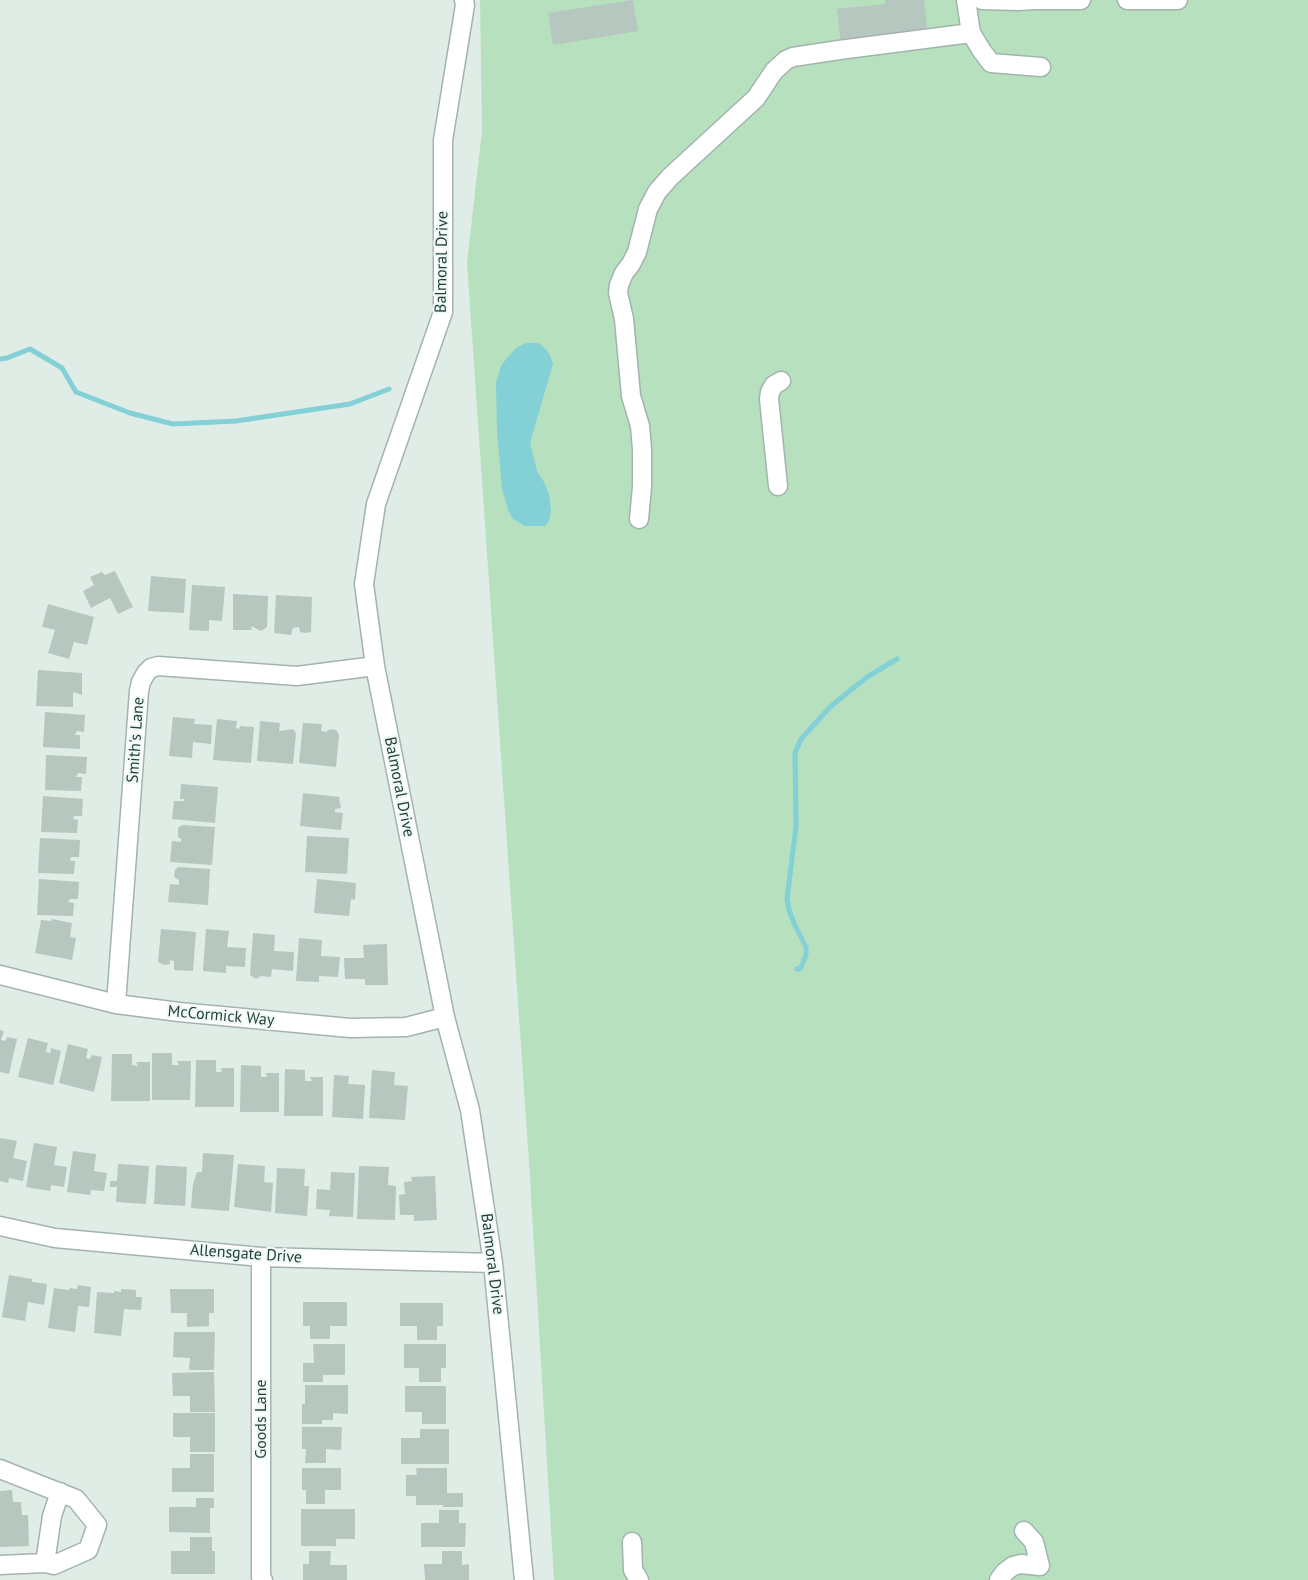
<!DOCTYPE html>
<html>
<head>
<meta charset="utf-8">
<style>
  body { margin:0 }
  canvas { display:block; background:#e0ece6 }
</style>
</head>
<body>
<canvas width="1308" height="1580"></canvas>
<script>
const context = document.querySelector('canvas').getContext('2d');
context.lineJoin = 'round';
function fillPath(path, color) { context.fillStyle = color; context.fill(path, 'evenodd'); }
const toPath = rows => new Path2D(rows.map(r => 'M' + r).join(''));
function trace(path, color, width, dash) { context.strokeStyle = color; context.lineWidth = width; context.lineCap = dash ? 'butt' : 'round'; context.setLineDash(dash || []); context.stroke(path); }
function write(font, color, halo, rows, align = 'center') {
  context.font = font + ' "PT Sans",sans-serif'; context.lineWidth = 4.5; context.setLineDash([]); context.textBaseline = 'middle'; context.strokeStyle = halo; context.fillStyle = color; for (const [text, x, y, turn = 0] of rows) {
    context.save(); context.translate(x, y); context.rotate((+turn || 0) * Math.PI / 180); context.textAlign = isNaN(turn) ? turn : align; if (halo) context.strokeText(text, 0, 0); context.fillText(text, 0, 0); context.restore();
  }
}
fillPath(toPath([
  [480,0,1308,0,1308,1580,554,1580,529,1162,467,263,482,131]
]), '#b7e0bf');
fillPath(toPath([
  [526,343,538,343,546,349,550,355,553,364,530,443,537,471,544,482,549,494,551,511,549,521,545,526,525,526,513,519,508,510,502,489,497,431,496,383,501,366,507,358,516,348]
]), '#83d0d7');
trace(toPath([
  [0,359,7,358,30,349,62,368,76,392,130,413,173,424,236,421,350,404,389,389],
  [797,969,800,969,803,963,806,955,806,947,794,923,789,910,787,899,796,826,795,753,801,739,830,707,867,677,897,659]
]), '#83d0d7', 5);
fillPath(toPath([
  [633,0,638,31,553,45,548,13],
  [885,0,924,0,928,37,841,45,837,9,885,4],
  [115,571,133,607,118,614,110,598,91,608,83,591,94,585,90,577,102,572,105,575],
  [151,576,186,579,184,613,148,611],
  [192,585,225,587,222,621,209,620,209,631,189,630],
  [233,594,268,596,267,627,261,631,251,626,252,630,233,630],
  [276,595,312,597,311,632,306,633,300,632,299,627,293,628,291,635,274,633],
  [48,604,94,617,87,645,74,642,69,659,48,653,55,630,42,627],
  [38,670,82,673,82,695,73,692,73,707,36,706],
  [45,712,85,715,84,732,77,731,75,735,80,735,80,749,43,747],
  [173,717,195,719,194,724,212,725,211,744,193,742,192,758,169,756],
  [217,719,237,721,236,728,239,729,240,726,254,727,251,763,213,760],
  [260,721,280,723,279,731,293,729,296,733,293,764,257,761],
  [303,723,322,724,321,731,326,732,330,729,336,730,339,735,336,767,299,763],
  [46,755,87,757,86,774,78,773,76,777,82,777,81,791,45,790],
  [181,784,218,787,215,823,172,819,174,801,184,801,184,799,180,799],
  [303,793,339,797,341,808,335,809,335,812,343,813,341,830,300,826],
  [43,796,83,799,82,816,74,816,73,819,78,820,77,833,41,832],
  [182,825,215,827,212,865,170,862,172,841,181,842,181,839,178,837,178,828],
  [307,836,349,838,347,874,305,872],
  [40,838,80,840,79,857,71,857,70,861,75,861,74,874,38,873],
  [178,867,210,869,208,905,168,902,170,884,179,885,179,880,174,877,175,870],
  [39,879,79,882,78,899,70,899,68,902,74,903,73,916,37,915],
  [317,879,356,883,355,900,351,899,349,916,314,913],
  [52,919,72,923,70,937,76,938,72,960,35,953,41,920,51,921],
  [161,929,196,932,193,971,174,970,174,961,170,960,170,964,164,965,158,962],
  [206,929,229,931,227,947,246,948,245,967,226,966,226,973,203,971],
  [253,933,275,935,274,951,294,952,293,971,272,969,271,977,261,976,256,979,250,975],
  [299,938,322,940,321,956,340,957,338,977,319,976,319,982,296,981],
  [387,944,388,985,365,985,365,979,345,979,344,958,364,958,363,945],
  [0,1030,4,1031,1,1040,6,1041,7,1037,17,1039,9,1074,0,1072],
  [28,1038,48,1043,46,1052,50,1053,51,1048,61,1051,53,1085,18,1077],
  [68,1044,88,1049,86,1058,90,1059,92,1055,102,1057,94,1092,59,1083],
  [152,1053,172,1053,172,1065,179,1065,177,1061,191,1061,190,1100,152,1100],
  [112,1054,132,1054,132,1065,138,1066,136,1062,150,1062,150,1101,111,1101],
  [196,1060,216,1060,216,1072,222,1072,221,1068,234,1068,234,1107,195,1107],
  [241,1065,261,1066,261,1077,267,1077,266,1073,279,1073,279,1112,240,1112],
  [285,1069,305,1070,305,1081,312,1081,310,1077,323,1077,323,1116,284,1116],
  [372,1070,395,1072,394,1085,408,1086,405,1120,369,1118],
  [334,1075,349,1076,348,1084,365,1085,363,1119,332,1117],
  [0,1138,17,1141,13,1158,27,1161,23,1181,9,1178,8,1183,0,1181],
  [34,1143,57,1147,54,1165,67,1167,64,1187,51,1185,50,1191,26,1187],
  [73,1151,96,1154,94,1171,107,1173,104,1191,91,1190,90,1195,67,1192],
  [203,1153,234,1155,229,1211,191,1208,193,1184,197,1172,202,1172],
  [118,1164,149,1166,146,1204,116,1202,117,1187,110,1187,110,1181,117,1181],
  [238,1164,265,1166,264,1182,273,1183,271,1212,234,1207],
  [156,1165,187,1167,185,1206,154,1204],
  [359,1166,389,1167,388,1185,396,1186,395,1220,357,1219],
  [277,1168,305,1169,304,1186,309,1186,307,1216,275,1213],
  [331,1172,355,1173,353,1217,329,1216,330,1210,316,1209,317,1189,330,1190],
  [435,1176,437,1220,414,1221,414,1215,400,1215,399,1195,405,1194,404,1182,412,1181,411,1177],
  [9,1275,32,1279,32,1282,47,1284,44,1305,28,1302,25,1321,2,1317],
  [78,1285,91,1287,89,1307,78,1306,75,1332,48,1328,54,1288,69,1290,70,1288,77,1289],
  [121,1289,136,1290,136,1297,142,1297,141,1310,124,1309,121,1336,94,1333,97,1292,114,1293,114,1291,121,1292],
  [170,1289,214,1289,214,1313,209,1313,209,1326,187,1327,187,1313,171,1313],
  [303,1302,347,1302,347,1326,330,1326,330,1339,310,1339,310,1326,303,1326],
  [400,1303,443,1303,443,1326,437,1326,437,1340,417,1340,417,1326,400,1326],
  [174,1332,215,1332,214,1370,189,1370,190,1358,173,1357],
  [313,1344,345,1344,345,1375,323,1375,323,1382,303,1382,303,1363,314,1363],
  [404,1344,446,1344,446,1368,441,1368,441,1382,419,1382,419,1368,404,1368],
  [214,1372,215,1412,190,1412,190,1396,173,1396,172,1373],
  [305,1385,348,1385,348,1414,333,1413,333,1420,322,1420,322,1424,302,1424,302,1404,305,1404],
  [405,1386,446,1386,446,1424,422,1424,422,1412,405,1412],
  [173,1413,215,1413,215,1452,190,1452,190,1437,173,1437],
  [302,1427,342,1427,341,1450,326,1449,326,1463,305,1463,306,1449,302,1449],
  [420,1429,449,1429,449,1464,401,1464,401,1438,420,1438],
  [190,1454,214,1454,214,1492,172,1492,172,1468,190,1468],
  [302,1468,341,1468,341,1490,325,1490,325,1504,306,1504,306,1490,302,1490],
  [416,1468,447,1468,447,1493,463,1493,463,1507,443,1507,443,1505,416,1505,416,1496,406,1496,406,1475,417,1475],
  [12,1490,13,1502,21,1502,22,1515,28,1515,29,1546,0,1547,0,1491],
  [196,1498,214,1498,214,1508,210,1508,210,1533,169,1532,169,1507,196,1507],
  [301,1509,355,1509,355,1539,336,1539,336,1546,301,1546],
  [439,1510,459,1510,459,1523,466,1523,465,1547,421,1547,421,1523,439,1523],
  [190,1537,212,1537,212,1551,215,1551,215,1574,171,1574,171,1551,190,1551],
  [309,1551,331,1551,330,1565,347,1565,347,1580,303,1580,303,1564,309,1564],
  [442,1551,462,1551,462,1565,469,1564,469,1580,425,1580,424,1564,442,1564]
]), '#b5c7bf');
const minor = toPath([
  [464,0,465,5,443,140,443,312,376,504,364,584,375,666,445,1017,470,1110,493,1263,524,1580],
  [966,0,971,33,982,51,991,63,1041,67],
  [982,0,1018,1,1035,0],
  [1037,0,1081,0],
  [1127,0,1178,0],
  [778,486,769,399,770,392,774,385,781,381],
  [639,519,642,487,642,449,640,426,631,396,624,319,618,293,619,285,624,273,631,264,637,252,648,209,657,192,670,177,756,98,774,71,786,60,793,57,839,50,971,33],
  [0,975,116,1004,179,1012,350,1028,406,1027,445,1017],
  [116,1004,139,691,141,682,146,673,151,668,158,666,297,676,375,666],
  [0,1226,55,1238,261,1257,493,1263],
  [261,1257,261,1577,263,1580],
  [0,1469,76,1499,97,1525,88,1550,54,1565,45,1563,0,1565],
  [632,1542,633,1570,639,1580],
  [45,1563,52,1516,60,1492],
  [999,1580,1005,1572,1013,1566,1021,1564,1040,1566,1034,1542,1024,1531]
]);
trace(minor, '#a2b4ad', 21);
trace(minor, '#fff', 18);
write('16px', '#1f3e34', '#f1f9f4', [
  ["Balmoral Drive",442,262,-89],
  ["Smith's Lane",136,740,-86],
  ["Balmoral Drive",399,787,79],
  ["McCormick Way",221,1016,5],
  ["Allensgate Drive",246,1254,4],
  ["Balmoral Drive",492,1264,83],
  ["Goods Lane",261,1419,-90]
]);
</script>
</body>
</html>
